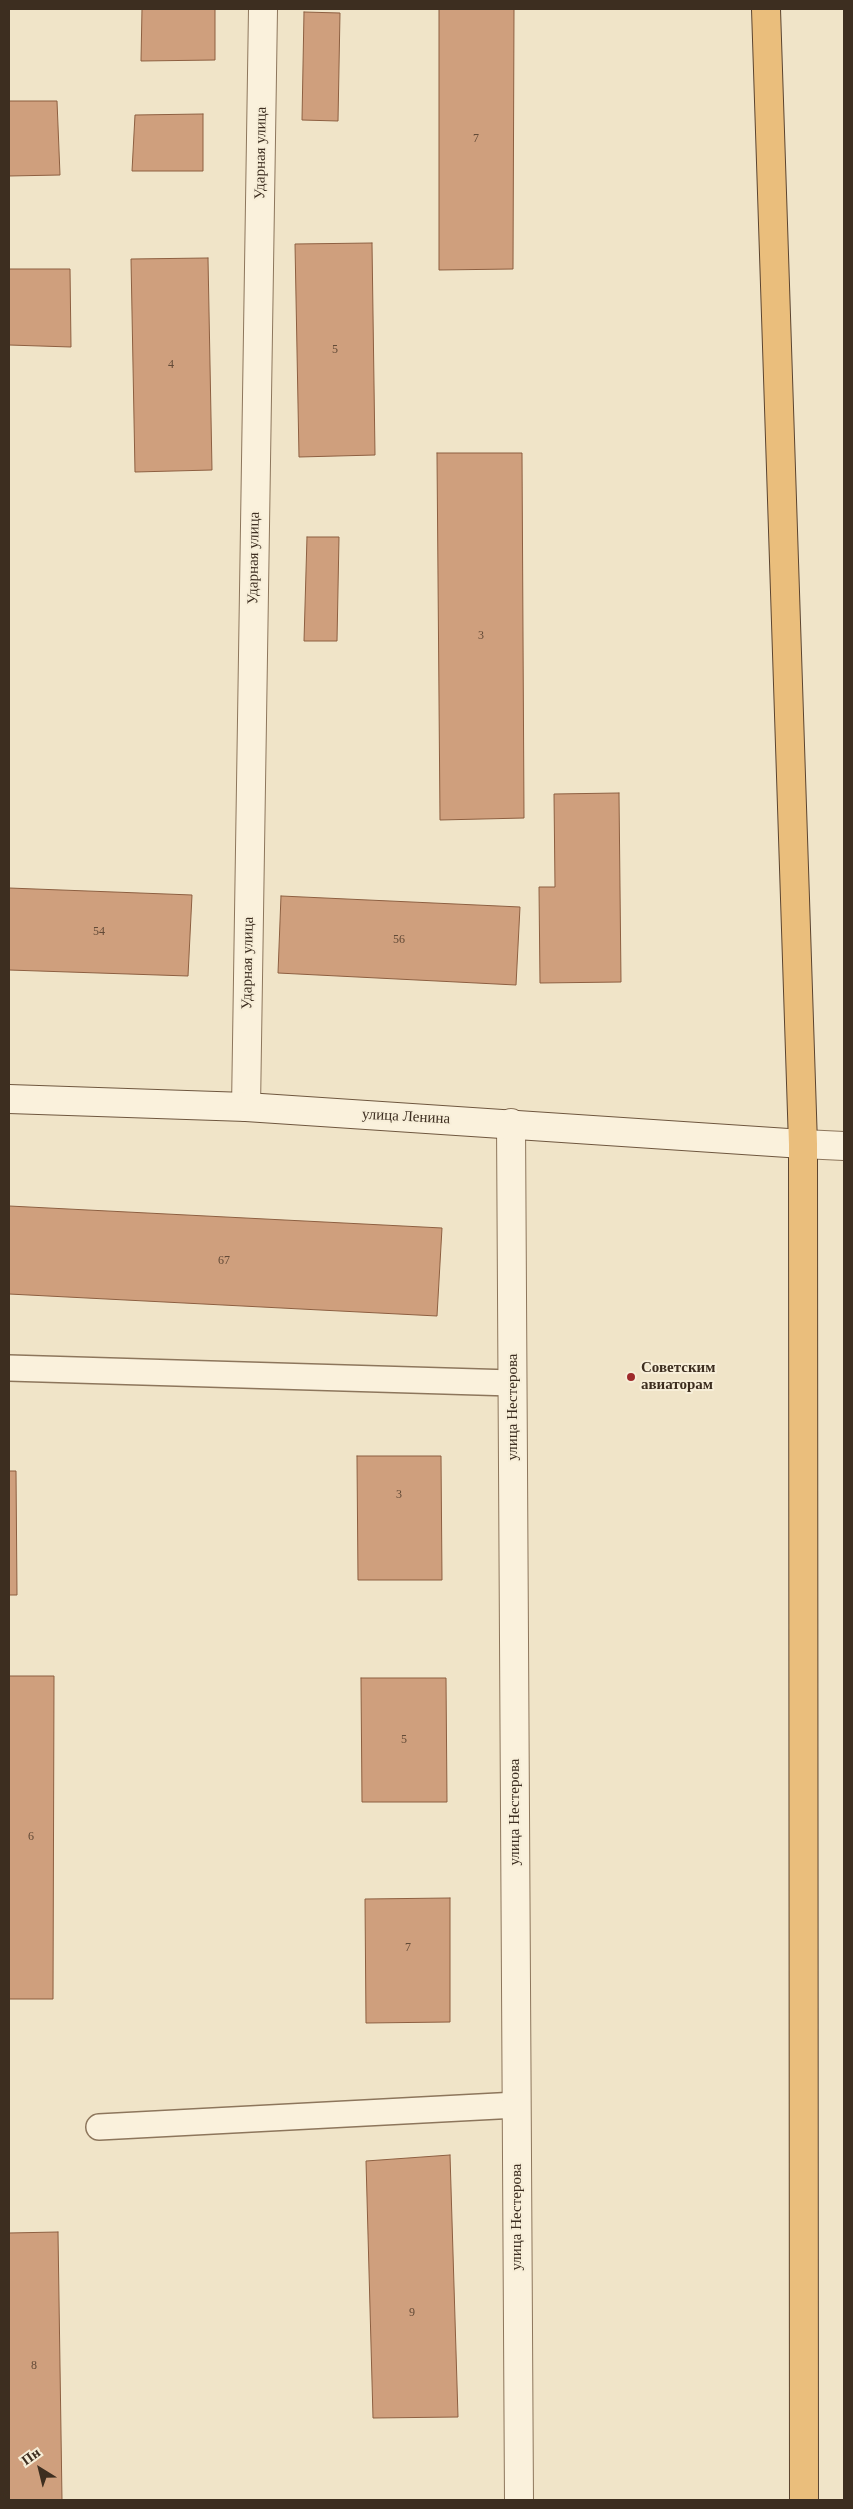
<!DOCTYPE html>
<html>
<head>
<meta charset="utf-8">
<style>
  body { margin:0 }
  #map { position:relative; width:853px; height:2509px; overflow:hidden; background:#f0e4c8; font-family:Georgia,serif }
  canvas { display:block }
  .frame { position:absolute; inset:0; border:10px solid #3d2e20; pointer-events:none }
  .north { position:absolute; left:15px; top:2444px; width:50px; height:50px; -webkit-text-stroke:4px #f7eed8; paint-order:stroke; rotate:324deg; font-size:14px; font-weight:700; line-height:20px; text-align:center; color:#3d2e20 }
  .north::after { content:''; display:block; margin:auto; width:18px; height:22px; background:#3d2e20; clip-path:polygon(50% 0,100% 100%,50% 72%,0 100%) }
</style>
</head>
<body>
<div id="map">
<canvas width="853" height="2509"></canvas>
<div class="frame"></div>
<div class="north">Пн</div>
</div>
<script>
const context = document.querySelector('canvas').getContext('2d');
context.lineJoin = 'round';
function fillPath(path, color) { context.fillStyle = color; context.fill(path, 'evenodd'); }
const toPath = rows => new Path2D(rows.map(r => 'M' + r).join(''));
function trace(path, color, width, dash) { context.strokeStyle = color; context.lineWidth = width; context.lineCap = dash ? 'butt' : 'round'; context.setLineDash(dash || []); context.stroke(path); }
function write(font, color, halo, rows, align = 'center') {
  context.font = font + ' Georgia,serif'; context.lineWidth = 4; context.setLineDash([]); context.textBaseline = 'middle'; context.strokeStyle = halo; context.fillStyle = color; for (const [text, x, y, turn = 0] of rows) {
    context.save(); context.translate(x, y); context.rotate((+turn || 0) * Math.PI / 180); context.textAlign = isNaN(turn) ? turn : align; if (halo) context.strokeText(text, 0, 0); context.fillText(text, 0, 0); context.restore();
  }
}
const building = toPath([
  [142,9,215,9,215,60,141,61,142,9],
  [439,9,514,9,513,269,439,270,439,9],
  [304,12,340,13,338,121,302,120,304,12],
  [9,101,57,101,60,175,9,176,9,101],
  [203,114,203,171,132,171,135,115,203,114],
  [372,243,375,455,299,457,295,244,372,243],
  [208,258,212,470,135,472,131,259,208,258],
  [9,269,70,269,71,347,9,345,9,269],
  [437,453,522,453,524,818,440,820,437,453],
  [307,537,339,537,337,641,304,641,307,537],
  [619,793,621,982,540,983,539,887,555,887,554,794,619,793],
  [9,888,192,895,188,976,9,970,9,888],
  [281,896,520,907,516,985,278,973,281,896],
  [9,1206,442,1228,437,1316,9,1294,9,1206],
  [357,1456,441,1456,442,1580,358,1580,357,1456],
  [9,1471,16,1471,17,1595,9,1595,9,1471],
  [9,1676,54,1676,53,1999,9,1999,9,1676],
  [361,1678,446,1678,447,1802,362,1802,361,1678],
  [450,1898,450,2022,366,2023,365,1899,450,1898],
  [450,2155,458,2417,373,2418,366,2161,450,2155],
  [58,2232,62,2500,9,2500,9,2233,58,2232]
]);
fillPath(building, '#cf9f7d');
trace(building, '#8d5f41', 1);
const service = toPath([
  [9,1368,512,1383],
  [99,2127,517,2105]
]);
const minor = toPath([
  [246,1107,263,9],
  [511,1123,519,2500],
  [803,1144,844,1146]
]);
const secondary = toPath([
  [9,1099,246,1107,803,1144]
]);
const trunk = toPath([
  [766,9,803,1144,804,2500]
]);
trace(service, '#8d765c', 28);
trace(minor, '#8d765c', 30);
trace(secondary, '#6f573f', 30);
trace(trunk, '#5b4430', 30);
trace(service, '#faf1dc', 25);
trace(minor, '#faf1dc', 28);
trace(secondary, '#faf1dc', 28);
trace(trunk, '#eabe7c', 28);
for (const [x, y, r, color] of [
  [631,1377,5,"#9e2a2b"]
]) { const dot = new Path2D(); dot.arc(x, y, r, 0, 2 * Math.PI); context.fillStyle = color; context.fill(dot); trace(dot, '#f7eed8', 2); }
write('12px', '#624a37', null, [
  ["7",476,139],
  ["5",335,350],
  ["4",171,365],
  ["3",481,636],
  ["54",99,932],
  ["56",399,940],
  ["67",224,1261],
  ["3",399,1495],
  ["5",404,1740],
  ["6",31,1837],
  ["7",408,1948],
  ["9",412,2313],
  ["8",34,2366]
]);
write('15px', '#3d2e20', '#f7eed8', [
  ["Ударная улица",261,153,-89],
  ["Ударная улица",254,558,-89],
  ["Ударная улица",248,963,-89],
  ["улица Ленина",406,1117,3],
  ["улица Нестерова",513,1407,-90],
  ["улица Нестерова",515,1812,-90],
  ["улица Нестерова",517,2217,-90]
]);
write('bold 15px', '#3d2e20', '#f7eed8', [
  ["Советским",641,1368],
  ["авиаторам",641,1385]
], 'left');
</script>
</body>
</html>
